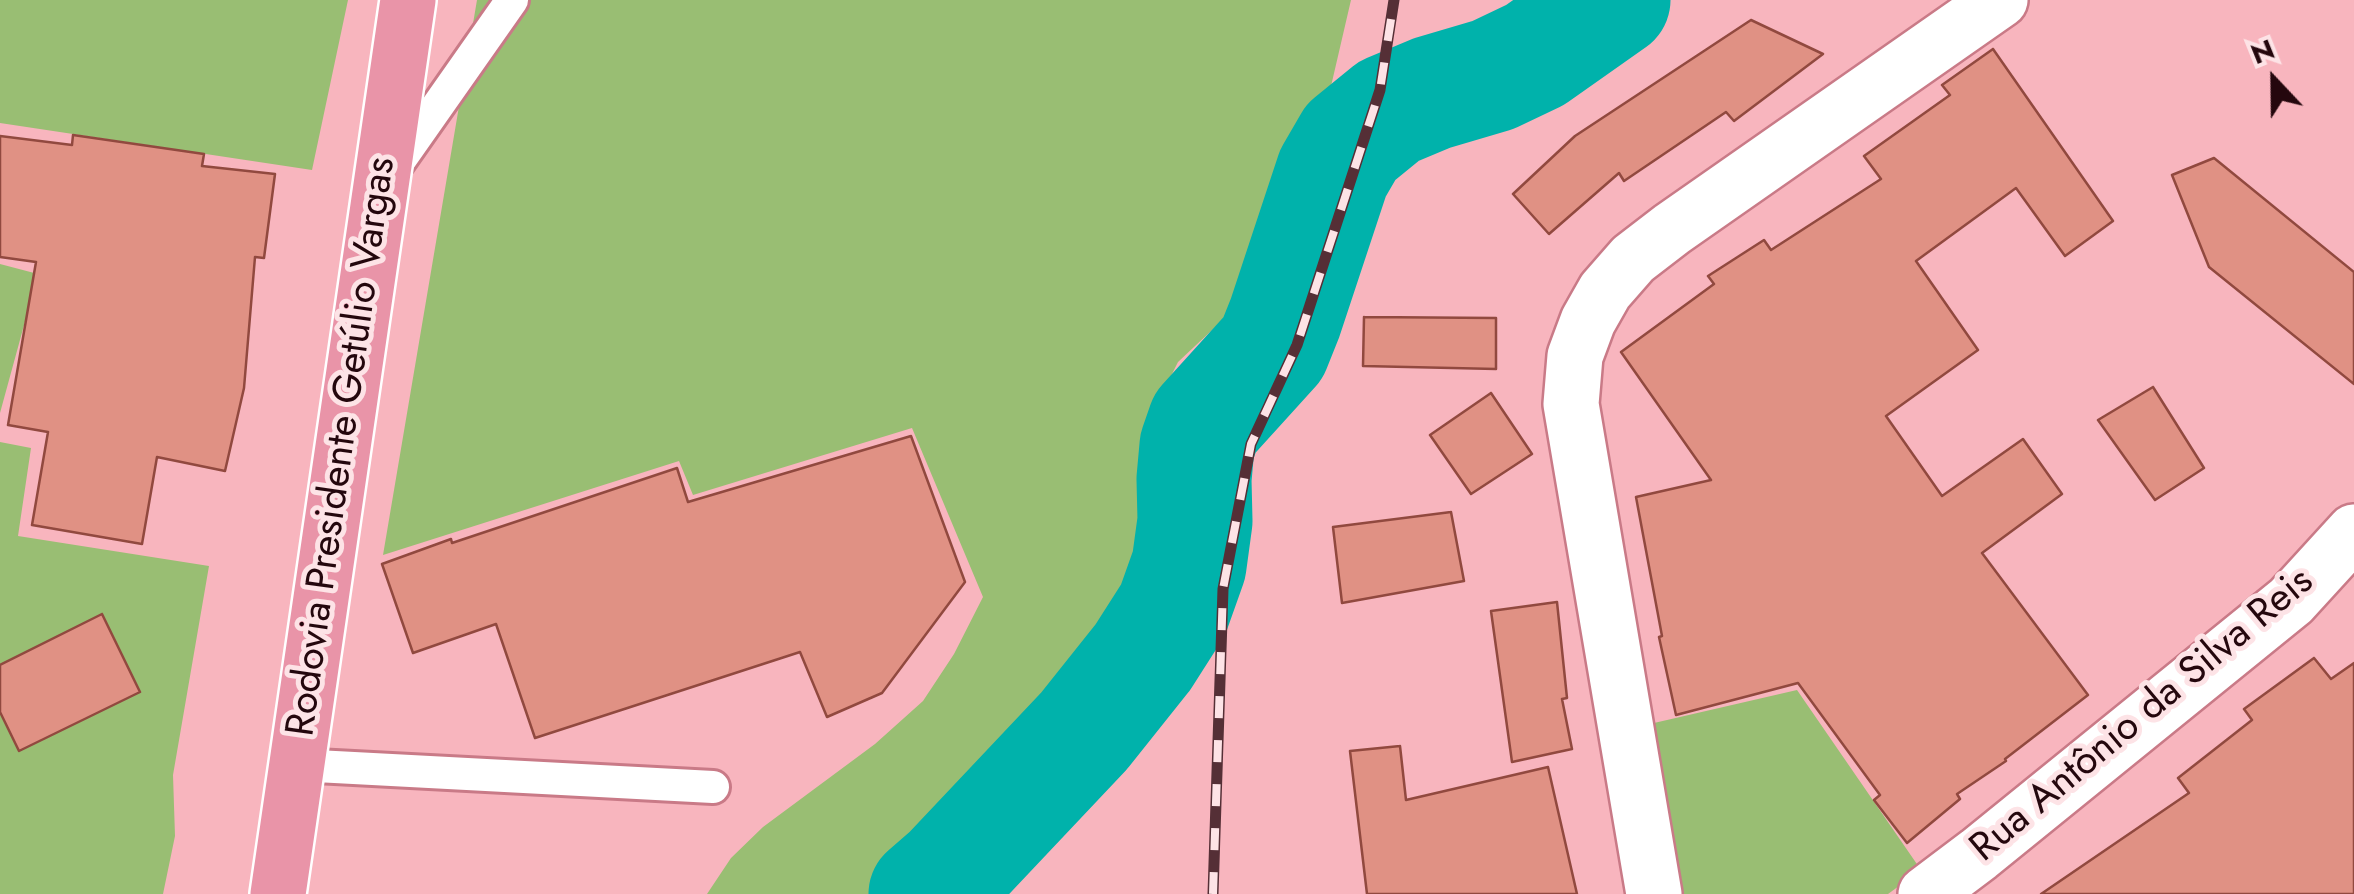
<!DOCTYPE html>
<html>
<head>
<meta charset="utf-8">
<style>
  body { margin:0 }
  #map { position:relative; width:2354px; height:894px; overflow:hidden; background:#f8b5be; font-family:Jost,sans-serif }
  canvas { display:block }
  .north { position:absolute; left:2224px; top:30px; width:100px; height:100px; -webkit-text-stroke:8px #fde3e6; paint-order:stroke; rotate:338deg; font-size:28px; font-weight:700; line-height:40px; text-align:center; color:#24070d }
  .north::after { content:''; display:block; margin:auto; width:35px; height:45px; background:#24070d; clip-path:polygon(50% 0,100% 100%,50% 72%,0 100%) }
</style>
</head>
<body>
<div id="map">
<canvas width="2354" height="894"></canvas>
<div class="north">N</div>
</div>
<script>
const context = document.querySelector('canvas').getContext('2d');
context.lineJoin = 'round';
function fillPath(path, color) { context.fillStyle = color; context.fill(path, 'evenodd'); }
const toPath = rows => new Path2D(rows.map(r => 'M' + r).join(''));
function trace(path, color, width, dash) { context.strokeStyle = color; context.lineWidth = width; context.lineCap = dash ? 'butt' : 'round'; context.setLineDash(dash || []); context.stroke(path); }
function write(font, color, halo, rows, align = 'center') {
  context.font = font + ' Jost,sans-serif'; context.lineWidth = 10; context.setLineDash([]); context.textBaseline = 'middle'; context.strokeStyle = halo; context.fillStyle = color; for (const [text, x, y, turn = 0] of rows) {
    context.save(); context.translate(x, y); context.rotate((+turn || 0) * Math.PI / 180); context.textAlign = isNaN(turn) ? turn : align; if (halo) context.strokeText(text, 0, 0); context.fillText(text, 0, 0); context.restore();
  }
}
fillPath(toPath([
  [0,0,348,0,312,170,0,123],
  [477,0,1351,0,1322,125,1298,195,1267,268,1227,316,1178,362,1161,396,1155,433,1162,529,1156,581,1140,621,1114,662,1072,712,1013,775,947,840,894,885,879,894,707,894,731,858,763,827,875,744,923,701,954,654,983,597,912,428,693,495,679,461,383,555],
  [0,264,38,274,0,413],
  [0,442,31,448,18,536,209,566,173,775,175,836,163,894,0,894],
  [1797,690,1921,870,1888,894,1677,894,1641,726]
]), '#99be73');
trace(toPath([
  [926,894,949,874,1084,731,1143,657,1173,610,1189,565,1195,521,1194,479,1197,446,1205,423,1273,348,1285,318,1333,173,1351,142,1389,111,1432,93,1493,75,1535,55,1613,0]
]), '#00b2ab', 115);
const building = toPath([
  [1751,20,1823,54,1734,121,1726,112,1624,181,1619,173,1549,234,1513,194,1575,136,1751,20],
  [1993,49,2113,221,2065,256,2016,188,1916,261,1978,350,1886,416,1942,496,2023,439,2062,494,1982,553,2088,695,2005,759,2006,761,1957,794,1960,799,1907,843,1874,800,1880,795,1798,683,1676,715,1659,637,1662,636,1636,497,1711,480,1621,352,1714,284,1708,276,1764,240,1771,250,1881,179,1864,156,1950,95,1942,85,1993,49],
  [73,135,204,154,202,166,275,174,264,258,255,257,244,388,225,471,157,457,142,544,32,525,48,432,8,425,36,262,0,257,0,136,72,145,73,135],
  [2214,158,2354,272,2354,384,2209,267,2172,175,2214,158],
  [1364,317,1496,318,1496,369,1363,366,1364,317],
  [2153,387,2204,468,2155,500,2098,420,2153,387],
  [1491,393,1532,454,1471,494,1430,435,1491,393],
  [911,436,965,582,882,693,827,717,800,652,535,738,496,624,413,653,382,564,451,539,452,543,677,468,688,502,911,436],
  [1451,512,1464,581,1342,603,1333,527,1451,512],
  [1557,602,1567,698,1562,699,1572,749,1512,762,1491,611,1557,602],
  [102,614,140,692,19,751,0,712,0,665,102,614],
  [2314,658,2331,679,2354,663,2354,894,2041,894,2189,793,2178,778,2252,720,2244,709,2314,658],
  [1400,746,1406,800,1548,767,1577,894,1367,894,1350,751,1400,746]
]);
fillPath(building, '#e09184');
trace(building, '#91493f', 2.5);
const lane = toPath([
  [392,171,512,0],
  [297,765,713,787]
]);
const street = toPath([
  [1926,894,1979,854,2291,601,2354,532]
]);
const secondary = toPath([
  [1654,894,1571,404,1575,356,1588,321,1605,291,1633,259,1672,229,2000,0]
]);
const primary = toPath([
  [278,894,408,0]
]);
trace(lane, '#c97a87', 38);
trace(street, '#c97a87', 60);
trace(secondary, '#c97a87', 60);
trace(primary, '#fff', 60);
trace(lane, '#fff', 32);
trace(street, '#fff', 55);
trace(secondary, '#fff', 55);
trace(primary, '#e994a8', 55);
const rail = toPath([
  [1213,894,1223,589,1251,444,1297,345,1380,90,1394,0]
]);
trace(rail, '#552f36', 11);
trace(rail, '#fde3e6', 8, [22]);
write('40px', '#24070d', '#fde3e6', [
  ["Rodovia Presidente Getúlio Vargas",343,447,-82],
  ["Rua Antônio da Silva Reis",2143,716,-40]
]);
</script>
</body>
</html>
